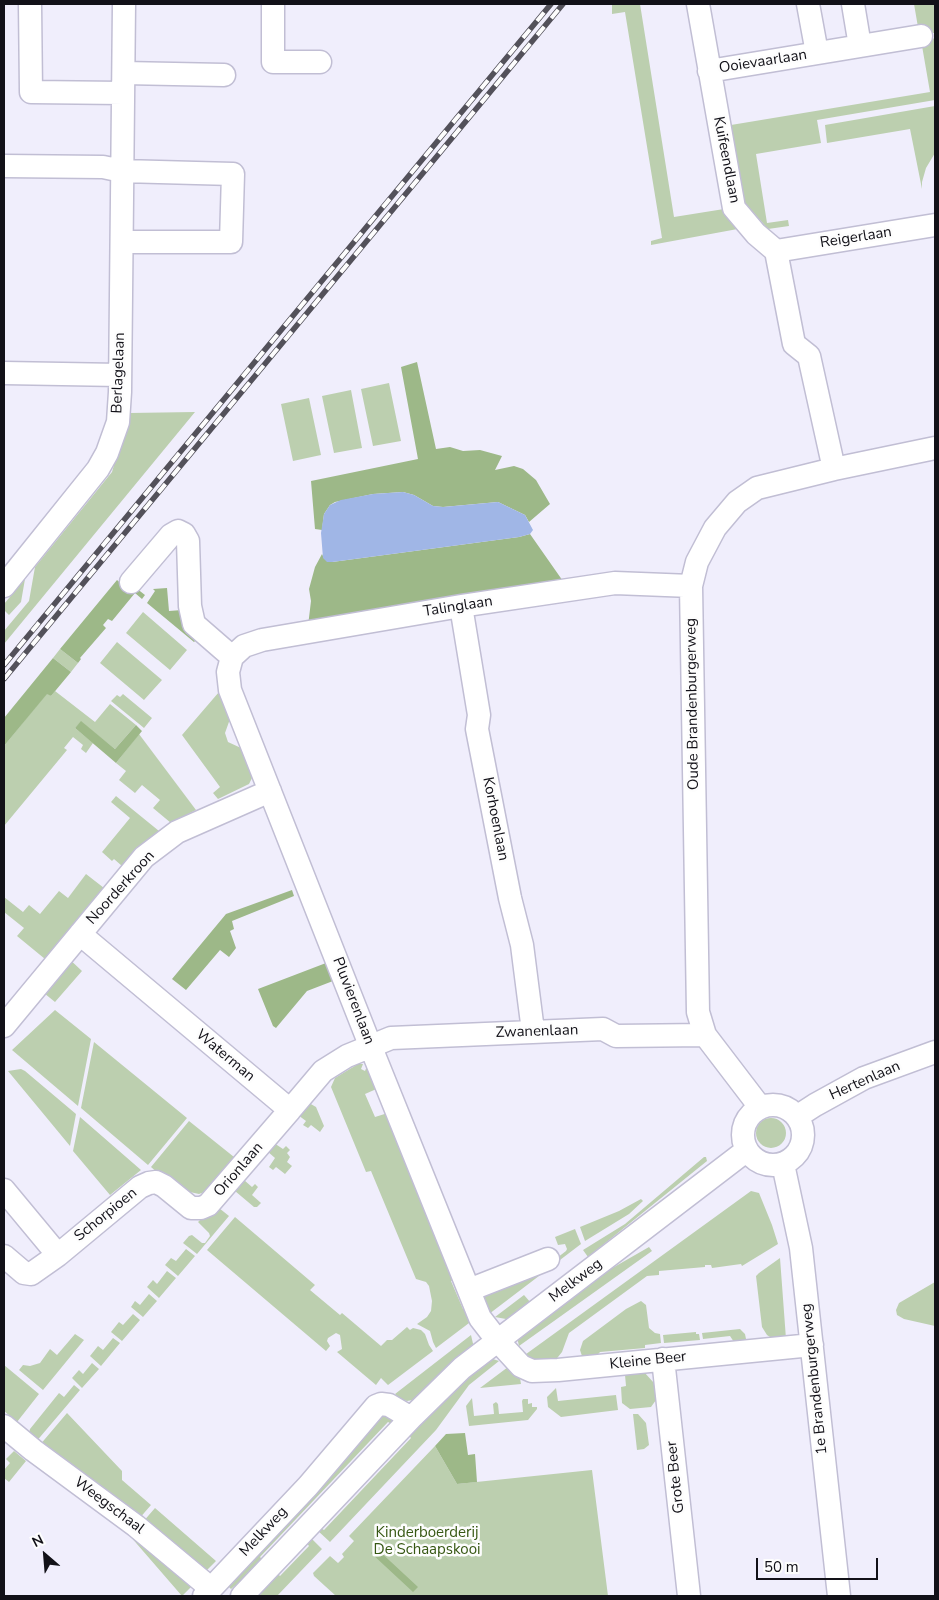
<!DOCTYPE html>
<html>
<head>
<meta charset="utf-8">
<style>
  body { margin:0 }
  #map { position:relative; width:939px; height:1600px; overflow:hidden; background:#f0eefc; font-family:"Nunito Sans",sans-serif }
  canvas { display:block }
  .frame { position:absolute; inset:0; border:5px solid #121118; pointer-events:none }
  .north { position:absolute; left:20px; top:1530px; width:50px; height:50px; -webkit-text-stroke:4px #fdfdfd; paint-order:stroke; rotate:333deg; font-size:14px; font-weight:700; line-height:20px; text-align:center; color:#121118 }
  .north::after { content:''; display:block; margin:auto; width:18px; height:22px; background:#121118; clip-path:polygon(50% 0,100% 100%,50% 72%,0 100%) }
  .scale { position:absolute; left:756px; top:1558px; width:122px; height:22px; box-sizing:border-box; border:2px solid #121118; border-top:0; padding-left:6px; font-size:15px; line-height:18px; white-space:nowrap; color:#121118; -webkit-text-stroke:4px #fdfdfd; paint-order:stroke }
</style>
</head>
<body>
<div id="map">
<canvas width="939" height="1600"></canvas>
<div class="frame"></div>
<div class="north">N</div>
<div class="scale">50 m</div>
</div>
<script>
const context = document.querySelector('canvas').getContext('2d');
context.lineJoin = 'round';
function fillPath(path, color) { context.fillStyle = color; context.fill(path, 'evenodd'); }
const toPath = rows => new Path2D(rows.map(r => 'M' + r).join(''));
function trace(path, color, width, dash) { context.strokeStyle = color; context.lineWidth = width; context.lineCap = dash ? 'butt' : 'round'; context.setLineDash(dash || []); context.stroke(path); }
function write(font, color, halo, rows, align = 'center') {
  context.font = font + ' "Nunito Sans",sans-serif'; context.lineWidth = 5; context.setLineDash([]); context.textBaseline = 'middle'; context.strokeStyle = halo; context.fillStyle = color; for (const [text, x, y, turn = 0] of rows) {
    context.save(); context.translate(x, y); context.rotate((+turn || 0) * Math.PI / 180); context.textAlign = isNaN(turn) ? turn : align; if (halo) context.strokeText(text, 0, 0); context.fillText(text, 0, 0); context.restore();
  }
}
fillPath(toPath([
  [612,4,640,4,674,217,724,209,743,228,651,245,651,241,662,238,625,12,612,14],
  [914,4,935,4,935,33,919,33],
  [932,38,935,39,935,100,817,120,821,143,756,154,767,223,788,220,789,226,768,229,745,203,731,125,930,92,921,40],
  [935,106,935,153,926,168,922,182,922,189,910,129,827,143,825,125],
  [389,383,401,441,373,446,361,389],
  [351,390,362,448,334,453,322,396],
  [309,398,321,455,293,461,281,404],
  [195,412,4,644,4,631,29,601,35,567,112,472,129,413],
  [25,579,21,602,9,615,4,610,4,604],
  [143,612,187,650,170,670,126,633],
  [117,642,162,680,144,700,100,663],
  [60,649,78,663,71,672,53,658],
  [55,691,95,722,110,704,136,725,115,749,81,722,75,728,93,743,86,753,81,749,83,745,73,737,64,748,67,750,4,826,4,746,47,693,51,696],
  [219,692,230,719,225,733,228,742,241,748,252,778,249,784,218,799,213,793,220,787,182,735],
  [123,694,152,718,144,728,111,701,117,695,120,697],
  [139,734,196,810,171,823,153,808,160,800,142,785,135,793,119,780,126,771,116,763],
  [116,796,159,831,136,849,122,866,114,859,112,861,102,852,130,818,111,802],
  [86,874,104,888,45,959,17,936,24,928,4,912,4,897,23,912,29,905,40,914,59,891,68,898],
  [66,956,82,971,55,1002,39,989],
  [55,1010,91,1039,78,1106,12,1050],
  [94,1042,187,1118,148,1165,81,1108],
  [358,1064,363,1064,361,1069,365,1071,367,1066,381,1087,365,1094,375,1117,391,1112,457,1279,451,1281,463,1309,468,1307,473,1320,436,1348,433,1342,430,1331,417,1324,427,1317,431,1311,432,1301,429,1286,426,1282,416,1279,371,1171,366,1172,331,1087,335,1078],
  [21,1069,25,1071,76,1114,70,1146,8,1071],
  [309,1103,316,1107,324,1126,320,1132,311,1125,308,1128,303,1125,306,1121,298,1115],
  [80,1117,141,1170,110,1195,73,1151],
  '756 1133a15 15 0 1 1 30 0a15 15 0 1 1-30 0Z',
  [189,1121,234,1157,207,1191,199,1194,176,1189,151,1167],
  [274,1143,283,1149,286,1146,290,1150,287,1153,290,1157,287,1162,292,1166,285,1174,276,1167,273,1170,269,1167,275,1158,267,1151],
  [704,1157,706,1157,707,1161,588,1257,583,1250,625,1224],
  [244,1180,252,1187,255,1184,258,1187,252,1195,261,1203,257,1207,254,1207,235,1191],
  [751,1191,759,1193,772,1225,778,1244,742,1266,741,1264,712,1268,711,1265,705,1265,705,1267,659,1271,659,1275,647,1276,569,1333,562,1352,554,1362,549,1364,522,1357],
  [641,1199,643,1201,629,1214,585,1241,580,1227,619,1211],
  [219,1208,229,1216,197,1254,183,1243,189,1236,192,1235,202,1243,205,1243,210,1236,209,1233,198,1222,204,1216],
  [235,1217,315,1285,310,1290,340,1315,342,1313,381,1346,387,1340,392,1340,407,1327,410,1330,413,1328,421,1330,425,1334,429,1345,433,1351,388,1385,381,1378,376,1385,337,1352,342,1349,340,1335,336,1333,328,1338,327,1341,330,1346,326,1351,207,1250],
  [575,1229,581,1244,489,1314,483,1298,484,1294,553,1261,566,1251,567,1249,565,1244,558,1245,555,1237],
  [649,1247,652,1251,519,1346,517,1337,595,1278],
  [186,1249,195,1256,178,1276,165,1265,171,1258,176,1261],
  [780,1258,786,1339,773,1339,767,1335,762,1327,756,1276,759,1273],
  [167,1271,176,1278,159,1298,147,1287,153,1280,157,1284],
  [935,1282,935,1326,904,1319,897,1315,896,1310,899,1303],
  [149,1294,157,1301,143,1317,131,1307,135,1301,140,1305],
  [524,1295,531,1303,508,1321,506,1319,495,1317],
  [641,1301,646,1305,649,1328,655,1333,660,1334,661,1343,645,1345,645,1348,600,1352,594,1359,586,1359,582,1356,580,1350,583,1341,626,1309],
  [133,1314,140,1320,122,1341,111,1332,119,1322,123,1325],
  [740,1329,745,1334,746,1339,745,1341,736,1345,730,1336,703,1339,702,1333],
  [696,1332,696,1334,699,1334,700,1340,664,1343,663,1335],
  [75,1334,84,1340,43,1390,19,1370,23,1365,30,1366,40,1363,50,1349,57,1355],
  [471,1335,474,1348,413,1400,407,1401,400,1399,395,1394],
  [113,1338,120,1343,101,1366,90,1356,98,1346,103,1350],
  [491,1356,493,1359,499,1361,469,1385,436,1430,330,1542,317,1530,319,1527,324,1530,411,1438,407,1433],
  [92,1363,99,1369,82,1388,72,1378,79,1370,83,1374],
  [4,1365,39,1394,17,1422,4,1411],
  [508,1367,511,1372,520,1378,521,1384,480,1388],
  [644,1372,654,1383,656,1400,651,1407,630,1409,622,1403,621,1387,626,1386,625,1375],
  [74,1385,80,1390,35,1443,29,1433,30,1429,59,1393,64,1397],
  [556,1388,558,1401,616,1395,618,1410,561,1417,548,1407,547,1397],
  [472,1398,474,1416,494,1414,493,1404,496,1402,498,1404,499,1414,523,1412,522,1401,523,1399,528,1399,528,1404,532,1403,532,1407,537,1407,537,1409,528,1420,469,1426,466,1406],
  [67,1413,122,1471,122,1480,151,1505,138,1520,39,1446],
  [380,1414,395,1417,393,1425,388,1422,260,1557,264,1561,231,1589,224,1582],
  [633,1414,638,1414,646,1423,649,1445,644,1449,637,1450],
  [435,1446,457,1484,592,1470,608,1596,336,1596,314,1576,313,1573,330,1556,338,1563,344,1557,342,1554,354,1541,349,1536],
  [14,1451,26,1461,9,1482,4,1478,4,1470,10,1463,6,1459],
  [155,1508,216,1561,203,1574,142,1523],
  [134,1532,195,1583,182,1596,130,1536],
  [310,1537,322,1549,277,1596,258,1596,276,1572,280,1576,309,1546,305,1541]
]), '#bccfaf');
fillPath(toPath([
  [417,362,436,449,450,447,463,451,480,450,502,456,495,470,514,466,523,469,536,480,550,504,529,522,525,515,498,502,443,507,433,506,414,495,403,492,373,494,335,502,330,505,324,514,322,530,315,529,311,481,418,459,401,367],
  [530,534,565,584,308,626,311,601,309,589,315,567,322,554,324,558,332,562,519,537],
  [117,580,132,593,136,588,145,595,142,599,135,593,112,621,108,619,103,625,106,628,80,658,81,659,78,663,60,649],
  [167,588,169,611,182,610,199,637,194,642,147,603,155,591,153,589],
  [53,658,71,672,51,696,47,694,4,746,4,718],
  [81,721,115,749,136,725,142,731,116,763,75,728],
  [292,890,294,896,232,921,234,929,230,931,236,948,229,957,220,950,186,990,172,979,226,914],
  [326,963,333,981,307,991,276,1028,273,1026,258,989],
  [465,1433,468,1455,475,1454,477,1482,457,1484,435,1446,446,1434],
  [376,1548,418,1587,413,1592,371,1553]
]), '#9db888');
fillPath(toPath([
  [403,492,414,495,433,506,443,507,498,502,525,515,533,530,530,534,519,537,332,562,327,562,323,558,321,533,324,514,330,505,341,500,373,494]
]), '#a0b6e6');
const minor = toPath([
  [30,4,31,92,123,93],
  [273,4,273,62,320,62],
  [698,4,734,208,756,234,776,251,794,344,809,356,834,469],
  [808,4,817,53],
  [853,4,860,46],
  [709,71,921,36],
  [124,73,224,75],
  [4,166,103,167,122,171,233,174,231,242,122,242],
  [776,251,935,225],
  [4,373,120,375],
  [131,582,171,535,178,531,184,534,188,541,190,606,194,624,232,657],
  [4,586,98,469,107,453,118,422,120,392,124,4],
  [461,606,479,715,477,729,510,898,522,945,533,1031],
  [232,657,228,672,230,690,370,1045,480,1318,497,1340,521,1366,532,1371,558,1370,812,1345],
  [232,657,244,646,262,640,461,606,615,583,691,586],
  [80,934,290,1110,323,1071,347,1056,391,1038,603,1029,616,1036,705,1035],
  [4,1026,144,857,177,832,270,791],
  '743 1135a30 30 0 1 1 60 0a30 30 0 1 1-60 0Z',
  [760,1107,705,1035,698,1012,691,586,697,562,715,528,737,502,757,488,834,469,935,448],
  [798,1116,815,1105,864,1078,935,1052],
  [783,1164,801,1248,839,1596],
  [4,1190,58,1255],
  [4,1256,24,1273,31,1274,58,1255,140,1187,149,1183,156,1182,164,1186,191,1208,201,1208,208,1205,290,1110],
  [469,1290,548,1259],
  [663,1359,689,1596],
  [4,1426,33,1450,136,1526,202,1581,210,1591],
  [204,1596,308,1486,376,1406,381,1404,389,1405,411,1418],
  [242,1596,411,1418,462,1368,747,1150]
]);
trace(minor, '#c1bed4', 25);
trace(minor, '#fff', 22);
const rail = toPath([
  [4,665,551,4],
  [4,679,563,4]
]);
trace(rail, '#53515a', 5.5);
trace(rail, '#fdfdfd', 4, [11]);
write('15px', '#121118', '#fdfdfd', [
  ["Ooievaarlaan",763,62,-9],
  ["Kuifeendlaan",726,160,79],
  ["Reigerlaan",856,238,-9],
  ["Berlagelaan",119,373,-88],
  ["Talinglaan",458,607,-9],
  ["Oude Brandenburgerweg",693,704,-91],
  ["Korhoenlaan",495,819,79],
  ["Noorderkroon",121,888,-48],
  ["Pluvierenlaan",353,1001,69],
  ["Zwanenlaan",537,1032,-2],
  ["Waterman",225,1056,40],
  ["Hertenlaan",865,1081,-24],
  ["Orionlaan",239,1170,-49],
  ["Schorpioen",106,1215,-39],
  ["Melkweg",576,1281,-37],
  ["Kleine Beer",648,1361,-6],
  ["1e Brandenburgerweg",815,1379,-96],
  ["Grote Beer",676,1477,-96],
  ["Weegschaal",109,1506,37],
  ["Melkweg",264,1532,-47]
]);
write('15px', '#365712', '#fdfdfd', [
  ["Kinderboerderij",427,1533],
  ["De Schaapskooi",427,1550]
]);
</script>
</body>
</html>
